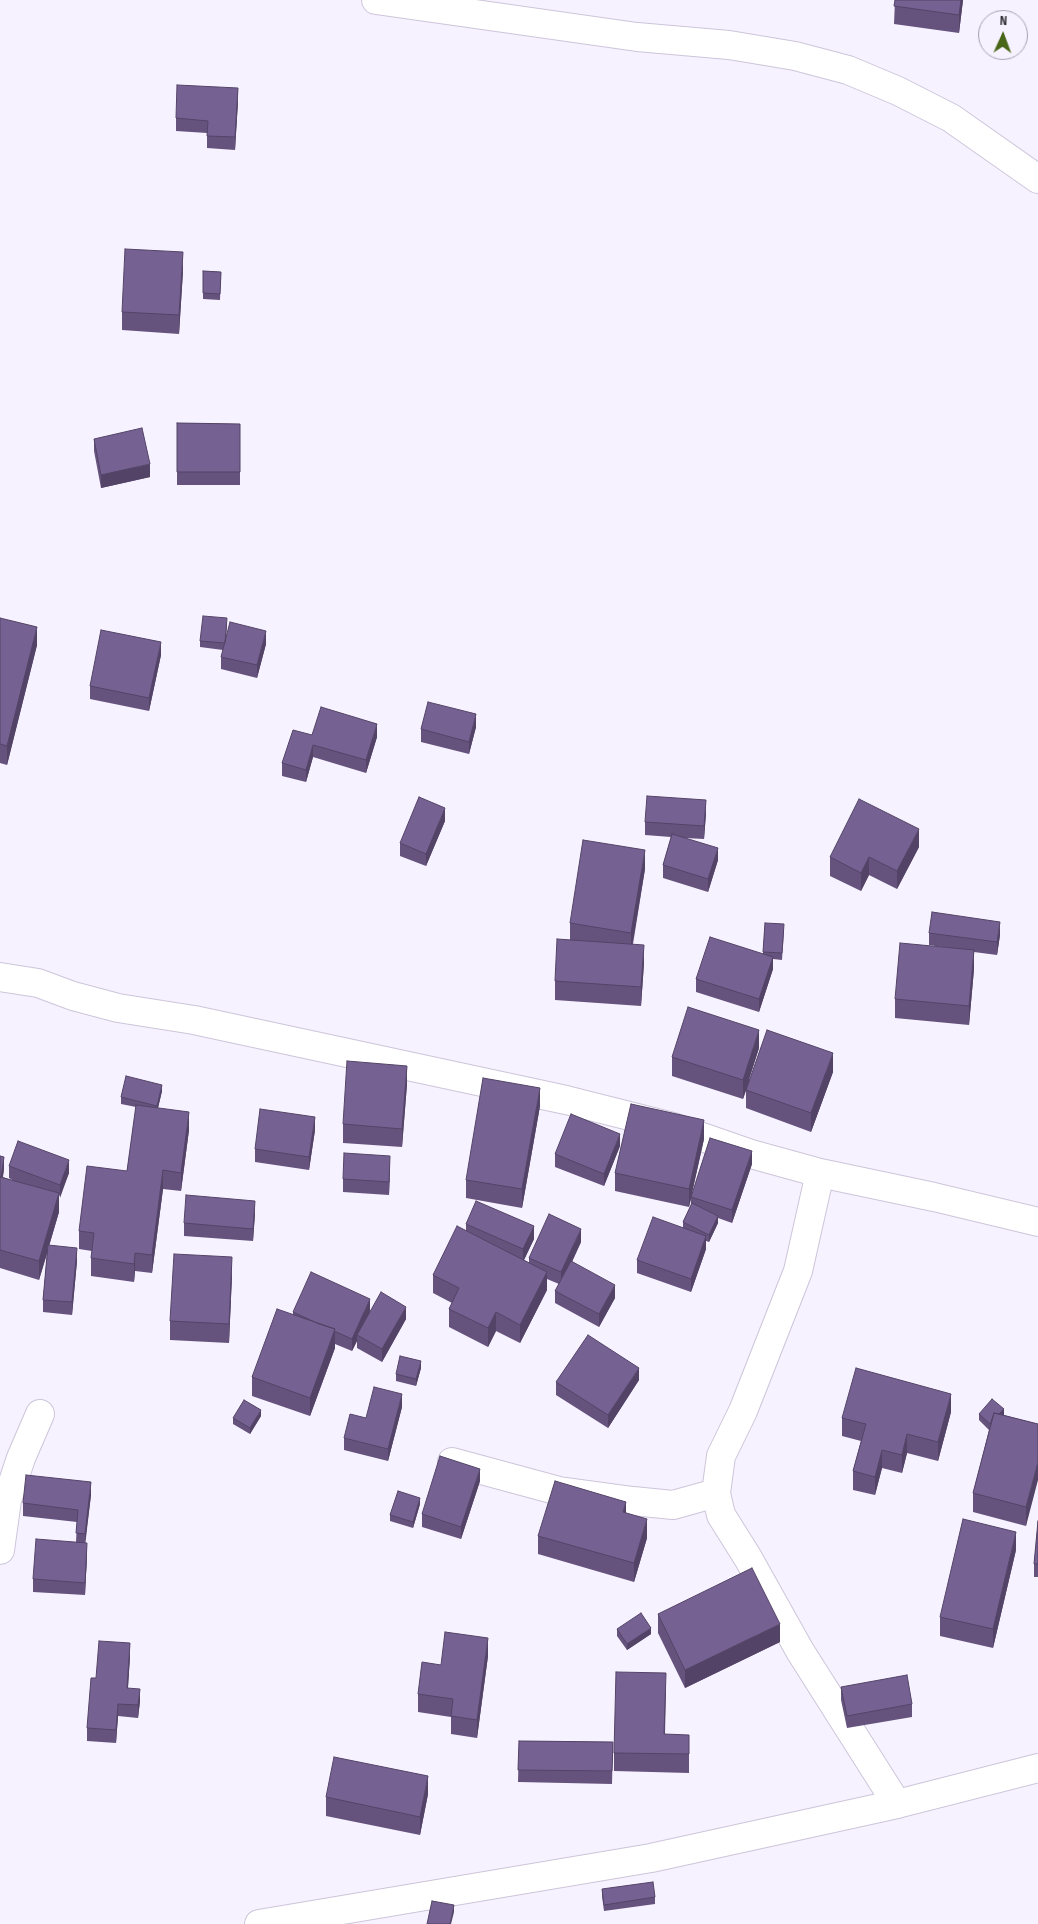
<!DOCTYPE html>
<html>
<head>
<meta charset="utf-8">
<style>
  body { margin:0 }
  #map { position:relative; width:1038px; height:1924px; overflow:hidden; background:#f7f2ff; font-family:"Sofia Sans Condensed",sans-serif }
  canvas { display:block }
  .north { position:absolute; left:978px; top:10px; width:50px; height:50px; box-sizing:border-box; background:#f7f2ff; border:1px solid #a5a0ab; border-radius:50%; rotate:2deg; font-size:14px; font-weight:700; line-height:20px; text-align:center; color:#29262e }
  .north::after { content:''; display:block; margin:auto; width:18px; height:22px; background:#496619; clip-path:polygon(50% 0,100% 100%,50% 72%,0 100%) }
</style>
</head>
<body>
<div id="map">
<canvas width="1038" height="1924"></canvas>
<div class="north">N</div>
</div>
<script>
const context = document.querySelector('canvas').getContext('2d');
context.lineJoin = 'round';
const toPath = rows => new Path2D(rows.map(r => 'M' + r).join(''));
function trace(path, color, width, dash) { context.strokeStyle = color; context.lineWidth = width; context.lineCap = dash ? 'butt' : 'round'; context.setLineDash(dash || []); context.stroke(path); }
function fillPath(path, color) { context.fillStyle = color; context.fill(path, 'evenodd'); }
const minor = toPath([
  [376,0,637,37,729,45,795,56,848,70,898,91,951,118,1038,179],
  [0,977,38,983,73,996,118,1008,194,1020,566,1100,673,1127,751,1154,820,1173,934,1197,1038,1222],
  [820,1173,798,1271,743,1411,721,1456,716,1493,721,1515,748,1558,800,1651,897,1804],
  [452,1462,559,1491,633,1501,673,1505,716,1493],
  [0,1550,7,1500,21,1458,40,1414]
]);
const tertiary = toPath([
  [259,1924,651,1858,897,1804,1038,1768]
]);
trace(minor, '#cdc5da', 30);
trace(tertiary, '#cdc5da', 30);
trace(minor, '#fff', 28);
trace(tertiary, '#fff', 28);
fillPath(toPath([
  [895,0,963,0,959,33,894,24],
  [238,101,235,150,207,148,207,133,176,131,176,118],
  [183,271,179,334,122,330,122,312],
  [203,271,221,272,220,300,203,299],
  [177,423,240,424,240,485,177,485],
  [94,439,150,477,101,488,94,451],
  [0,618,37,645,7,765,0,763],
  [227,625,226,639,266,644,257,678,221,669,221,657,223,650,200,647,200,641],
  [161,655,149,711,90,699,90,686],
  [476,727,469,754,421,742,421,729],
  [312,735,377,737,366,773,313,757,306,782,282,776,282,763],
  [706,813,704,839,685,838,718,860,708,892,663,878,663,865,671,837,645,835,645,822],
  [445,821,426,866,400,856,400,843],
  [919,847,897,889,869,875,861,891,830,876,830,857],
  [645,869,633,944,644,963,641,1006,555,1000,555,981,570,940,570,923],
  [765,923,784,930,782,960,773,959,773,969,759,1012,696,992,696,979,763,954],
  [929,933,1000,935,997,955,974,952,974,969,969,1025,895,1018,895,999,948,948,929,945],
  [759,1048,749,1079,833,1072,811,1132,746,1108,746,1091,743,1099,672,1076,672,1057],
  [407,1084,402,1147,343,1143,343,1124],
  [162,1091,158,1108,189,1130,181,1191,163,1189,152,1273,135,1271,134,1282,91,1276,91,1258,92,1251,79,1249,79,1231,127,1171,136,1107,121,1104,121,1097],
  [540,1106,522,1208,466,1198,466,1180],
  [315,1130,309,1170,255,1162,255,1149],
  [704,1139,692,1192,752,1164,732,1223,718,1218,718,1223,709,1242,706,1241,706,1249,691,1292,637,1273,637,1260,683,1228,683,1222,691,1205,691,1199,689,1207,615,1191,615,1173],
  [620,1146,604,1186,555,1167,555,1154],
  [0,1156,4,1169,3,1177,14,1181,9,1178,9,1166,69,1173,59,1197,59,1212,49,1246,77,1261,72,1315,43,1312,43,1300,47,1254,39,1280,0,1268],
  [390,1168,389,1195,343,1192,343,1179],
  [255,1213,253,1241,184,1236,184,1223],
  [466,1224,534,1239,524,1260,529,1263,529,1258,581,1242,572,1262,615,1298,599,1327,555,1303,555,1291,559,1284,547,1279,547,1290,520,1343,496,1331,488,1347,449,1327,449,1309,452,1303,433,1293,433,1275,466,1231],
  [232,1275,229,1343,170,1340,170,1321],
  [293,1312,370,1312,406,1319,382,1362,357,1348,357,1341,352,1351,335,1344,335,1348,310,1416,252,1396,252,1377,293,1314],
  [421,1368,416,1386,396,1381,396,1374],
  [639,1380,608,1428,556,1395,556,1382],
  [402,1407,388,1461,344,1450,344,1438,366,1418],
  [951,1412,938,1461,907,1453,902,1473,882,1468,875,1495,853,1490,853,1471,861,1441,842,1436,842,1418],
  [979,1414,1004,1415,1038,1424,1026,1526,973,1512,973,1493,989,1430,979,1420],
  [261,1416,250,1434,233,1424,233,1418],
  [480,1481,461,1539,422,1527,422,1514],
  [91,1495,85,1542,87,1555,85,1595,33,1592,33,1579,76,1542,77,1522,23,1516,23,1503],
  [420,1504,413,1528,390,1521,390,1515],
  [626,1513,647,1538,634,1582,538,1554,538,1536],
  [1038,1521,1038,1577,1034,1577,1034,1564],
  [1016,1550,993,1648,940,1636,940,1617],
  [658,1614,780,1642,685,1688,658,1633],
  [617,1629,651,1634,627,1650,617,1636],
  [130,1656,128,1688,140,1701,138,1718,118,1716,116,1743,87,1741,87,1728,96,1678],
  [488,1656,477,1738,451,1734,451,1717,418,1712,418,1694,441,1665],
  [841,1687,912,1704,912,1717,847,1728,841,1700],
  [666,1691,665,1734,689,1753,689,1773,614,1771,614,1753],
  [519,1741,613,1742,612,1784,518,1782],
  [428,1794,420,1835,326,1816,326,1797],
  [602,1889,655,1897,655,1904,604,1911,602,1896]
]), '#65537e');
fillPath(toPath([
  [961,0,963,0,959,33,959,15],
  [238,88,238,101,235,150,235,137],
  [183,252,183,271,179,334,179,315],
  [150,464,150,477,101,488,101,475],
  [37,627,37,645,7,765,7,746],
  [266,631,266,644,257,678,257,665],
  [161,642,161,655,149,711,149,698],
  [476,714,476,727,469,754,469,742],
  [377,724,377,737,366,773,366,760],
  [313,745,313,757,306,782,306,770],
  [706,800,706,813,704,839,704,826],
  [445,808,445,821,426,866,426,854],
  [919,829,919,847,897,889,897,871],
  [718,848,718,860,708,892,708,879],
  [645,850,645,869,631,952,631,933],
  [869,857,869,875,861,891,861,873],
  [1000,922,1000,935,997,955,997,942],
  [644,945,644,963,641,1006,641,987],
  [974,950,974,969,969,1025,969,1006],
  [773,957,773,969,759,1012,759,999],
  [759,1030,759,1048,743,1099,743,1080],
  [833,1053,833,1072,811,1132,811,1113],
  [407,1066,407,1084,402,1147,402,1129],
  [162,1085,162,1091,157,1112,157,1106],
  [540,1088,540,1106,522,1208,522,1189],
  [189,1112,189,1130,181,1191,181,1173],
  [315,1117,315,1130,309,1170,309,1157],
  [704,1120,704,1139,689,1207,689,1189],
  [620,1134,620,1146,604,1186,604,1174],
  [752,1151,752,1164,732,1223,732,1210],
  [390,1156,390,1168,389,1195,389,1182],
  [4,1157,4,1169,0,1193,0,1181],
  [69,1160,69,1173,60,1198,60,1185],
  [163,1170,163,1189,152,1273,152,1255],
  [59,1193,59,1212,39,1280,39,1261],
  [255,1201,255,1213,253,1241,253,1229],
  [718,1216,718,1223,709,1242,709,1235],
  [534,1226,534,1239,523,1262,523,1249],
  [581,1229,581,1242,561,1285,561,1272],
  [706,1236,706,1249,691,1292,691,1279],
  [77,1248,77,1261,72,1315,72,1302],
  [135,1253,135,1271,134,1282,134,1264],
  [232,1257,232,1275,229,1343,229,1324],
  [547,1272,547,1290,520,1343,520,1325],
  [615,1285,615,1298,599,1327,599,1314],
  [370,1299,370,1312,357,1335,357,1341,352,1351,352,1339],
  [406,1307,406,1319,382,1362,382,1349],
  [496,1312,496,1331,488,1347,488,1328],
  [335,1329,335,1348,310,1416,310,1398],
  [421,1361,421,1368,416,1386,416,1379],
  [639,1368,639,1380,608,1428,608,1415],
  [402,1394,402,1407,388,1461,388,1449],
  [951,1394,951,1412,938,1461,938,1442],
  [1004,1409,1004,1415,990,1430,990,1424],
  [261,1410,261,1416,250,1434,250,1428],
  [907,1434,907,1453,902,1473,902,1455],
  [882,1450,882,1468,875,1495,875,1477],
  [1038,1462,1038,1480,1026,1526,1026,1507],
  [480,1469,480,1481,461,1539,461,1527],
  [91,1482,91,1495,85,1546,85,1534],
  [420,1498,420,1504,413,1528,413,1522],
  [626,1502,626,1520,623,1512],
  [647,1519,647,1538,634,1582,634,1563],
  [1016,1532,1016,1550,993,1648,993,1629],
  [87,1543,87,1555,85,1595,85,1583],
  [780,1624,780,1642,685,1688,685,1670],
  [651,1628,651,1634,627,1650,627,1644],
  [488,1638,488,1656,477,1738,477,1720],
  [130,1643,130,1656,127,1701,127,1688],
  [140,1689,140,1701,138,1718,138,1705],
  [118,1704,118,1716,116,1743,116,1730],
  [428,1776,428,1794,420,1835,420,1817],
  [454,1905,454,1912,451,1924,450,1924]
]), '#534467');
const building = toPath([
  [895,0,961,0,959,15,894,6,895,0],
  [177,85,238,88,235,137,207,136,208,121,176,118,177,85],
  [125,249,183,252,179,315,122,312,125,249],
  [203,271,221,272,220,294,203,293,203,271],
  [177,423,240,424,240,472,177,472,177,423],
  [142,428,150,464,101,475,94,439,142,428],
  [203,616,227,618,225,643,200,641,203,616],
  [0,618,37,627,7,746,0,744,0,618],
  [230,622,266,631,257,665,221,657,230,622],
  [101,630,161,642,149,698,90,686,101,630],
  [428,702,476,714,469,742,421,729,428,702],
  [321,707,377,724,366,760,313,745,306,770,282,763,293,730,312,735,321,707],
  [647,796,706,800,704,826,645,822,647,796],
  [419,797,445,808,426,854,400,843,419,797],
  [859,799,919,829,897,871,869,857,861,873,830,857,859,799],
  [672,834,718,848,708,879,663,865,672,834],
  [583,840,645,850,631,933,570,923,583,840],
  [932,912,1000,922,997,942,929,933,932,912],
  [765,923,784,924,782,953,763,952,765,923],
  [710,937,773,957,759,999,696,979,710,937],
  [557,939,644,945,641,987,555,981,557,939],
  [900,943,974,950,969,1006,895,999,900,943],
  [688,1007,759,1030,743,1080,672,1057,688,1007],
  [767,1030,833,1053,811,1113,746,1090,767,1030],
  [347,1061,407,1066,402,1129,343,1124,347,1061],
  [126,1076,162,1085,157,1106,121,1097,126,1076],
  [483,1078,540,1088,522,1189,466,1180,483,1078],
  [631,1104,704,1120,689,1189,615,1173,631,1104],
  [136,1105,189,1112,181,1173,163,1170,152,1255,135,1253,134,1264,91,1258,94,1233,79,1231,87,1166,127,1171,136,1105],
  [260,1109,315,1117,309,1157,255,1149,260,1109],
  [571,1114,620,1134,604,1174,555,1154,571,1114],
  [710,1138,752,1151,732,1210,691,1197,710,1138],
  [18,1141,69,1160,60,1185,9,1166,18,1141],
  [344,1153,390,1156,389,1182,343,1179,344,1153],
  [0,1156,4,1157,1,1177,0,1177,0,1156],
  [0,1177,59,1193,39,1261,0,1250,0,1177],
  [186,1195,255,1201,253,1229,184,1223,186,1195],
  [476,1201,534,1226,523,1249,466,1224,476,1201],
  [692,1203,718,1216,709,1235,683,1222,692,1203],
  [549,1214,581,1229,561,1272,529,1258,549,1214],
  [653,1217,706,1236,691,1279,637,1260,653,1217],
  [457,1226,547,1272,520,1325,496,1312,488,1328,449,1309,459,1288,433,1275,457,1226],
  [48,1245,77,1248,72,1302,43,1300,48,1245],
  [174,1254,232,1257,229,1324,170,1321,174,1254],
  [571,1261,615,1285,599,1314,555,1291,571,1261],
  [311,1272,370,1299,352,1339,334,1331,335,1329,319,1324,293,1312,311,1272],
  [381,1292,406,1307,382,1349,357,1335,381,1292],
  [277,1309,335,1329,310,1398,252,1377,277,1309],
  [588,1335,639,1368,608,1415,556,1382,588,1335],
  [400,1356,421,1361,416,1379,396,1374,400,1356],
  [856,1368,951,1394,938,1442,907,1434,902,1455,882,1450,875,1477,853,1471,866,1424,842,1418,856,1368],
  [374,1387,402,1394,388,1449,344,1438,350,1414,366,1418,374,1387],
  [992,1399,1004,1409,999,1414,994,1413,991,1422,990,1424,979,1414,992,1399],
  [244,1400,261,1410,250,1428,233,1418,244,1400],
  [994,1413,1038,1424,1038,1462,1026,1507,973,1493,994,1413],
  [440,1456,480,1469,461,1527,422,1514,440,1456],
  [26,1475,91,1482,85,1534,76,1533,78,1510,23,1503,26,1475],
  [555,1481,626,1502,623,1512,647,1519,634,1563,538,1536,555,1481],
  [398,1491,420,1498,413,1522,390,1515,398,1491],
  [963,1519,1016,1532,993,1629,940,1617,963,1519],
  [1038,1521,1038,1564,1034,1564,1038,1521],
  [36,1539,87,1543,85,1583,33,1579,36,1539],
  [752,1568,780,1624,685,1670,658,1614,752,1568],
  [641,1613,651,1628,627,1644,617,1629,641,1613],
  [445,1632,488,1638,477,1720,451,1716,453,1699,418,1694,422,1662,441,1665,445,1632],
  [99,1641,130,1643,127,1688,140,1689,138,1705,118,1704,116,1730,87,1728,91,1678,96,1678,99,1641],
  [616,1672,666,1673,664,1734,689,1735,689,1754,614,1753,616,1672],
  [907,1675,912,1704,847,1716,841,1687,907,1675],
  [519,1741,613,1742,612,1771,518,1770,519,1741],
  [334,1757,428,1776,420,1817,326,1797,334,1757],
  [653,1882,655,1897,604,1905,602,1889,653,1882],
  [432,1901,454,1905,450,1924,427,1924,432,1901]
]);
fillPath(building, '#766193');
trace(building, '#534467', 1);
</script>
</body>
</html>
